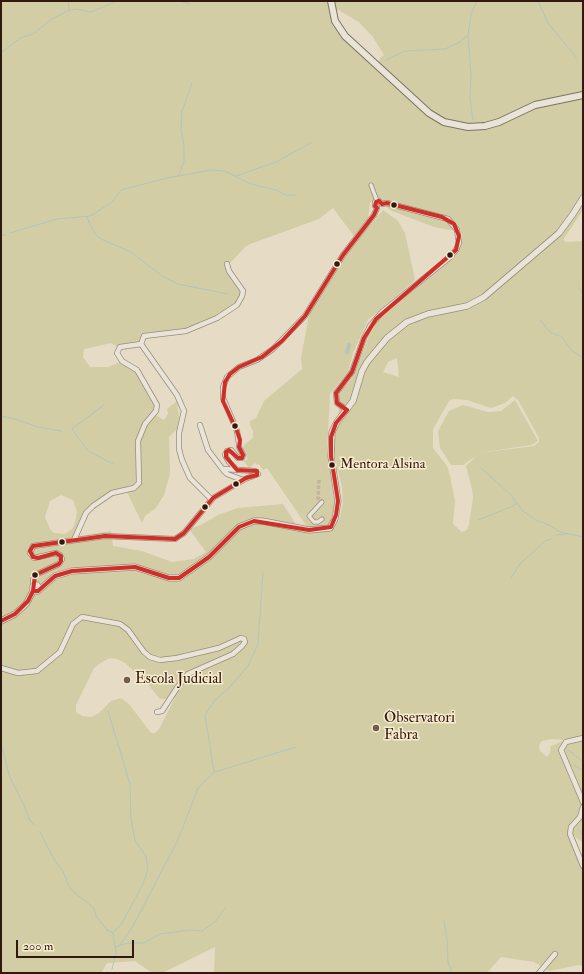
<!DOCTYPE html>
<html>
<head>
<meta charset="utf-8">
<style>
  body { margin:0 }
  #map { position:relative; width:584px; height:974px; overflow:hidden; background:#e6dbc4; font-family:"IM FELL Double Pica",serif }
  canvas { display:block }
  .frame { position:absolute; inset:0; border:2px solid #311910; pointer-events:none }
  .scale { position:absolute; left:16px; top:940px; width:118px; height:18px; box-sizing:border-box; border:2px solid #311910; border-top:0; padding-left:5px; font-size:12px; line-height:14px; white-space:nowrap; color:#311910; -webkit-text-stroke:3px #f8eccf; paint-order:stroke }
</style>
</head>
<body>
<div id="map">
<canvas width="584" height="974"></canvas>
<div class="frame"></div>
<div class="scale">200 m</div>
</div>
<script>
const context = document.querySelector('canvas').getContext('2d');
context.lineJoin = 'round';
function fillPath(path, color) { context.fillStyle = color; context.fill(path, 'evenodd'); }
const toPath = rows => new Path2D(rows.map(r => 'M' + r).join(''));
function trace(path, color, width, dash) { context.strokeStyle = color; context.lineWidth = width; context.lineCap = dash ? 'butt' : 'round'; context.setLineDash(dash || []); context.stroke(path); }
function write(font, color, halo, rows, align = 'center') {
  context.font = font + ' "IM FELL Double Pica",serif'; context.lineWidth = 3; context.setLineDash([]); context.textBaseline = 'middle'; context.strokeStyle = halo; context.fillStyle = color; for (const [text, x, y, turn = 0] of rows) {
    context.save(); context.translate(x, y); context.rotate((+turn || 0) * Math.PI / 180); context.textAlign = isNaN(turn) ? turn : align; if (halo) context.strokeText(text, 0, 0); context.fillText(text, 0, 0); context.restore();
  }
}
fillPath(toPath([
  [1,1,583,1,583,210,563,240,566,242,583,241,583,843,573,835,576,846,583,861,583,966,579,965,549,971,534,962,501,957,487,973,214,973,215,947,162,973,152,973,135,961,107,963,101,973,1,973],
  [335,8,359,22,373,37,384,55,380,58,379,64,344,31,339,23],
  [374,199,392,211,434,227,450,230,460,228,462,237,461,246,456,255,378,320,370,333,355,372,351,380,338,394,339,422,335,432,334,452,342,488,343,503,339,521,332,529,326,532,300,531,283,504,238,508,218,515,201,525,189,529,206,552,194,559,172,562,142,551,113,546,111,531,79,536,87,515,94,506,113,495,127,492,142,523,145,516,156,508,164,495,170,474,169,437,177,429,179,417,177,401,167,409,168,414,164,420,152,413,154,406,152,398,139,375,133,370,120,362,108,367,90,367,83,357,84,349,111,343,116,346,130,343,143,342,145,339,149,338,184,333,228,314,236,308,246,293,229,268,230,263,245,247,250,244,319,219,333,208,354,236,368,218,370,203],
  [397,358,399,377,383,372,388,362],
  [513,396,518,400,539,438,539,442,534,446,479,453,531,445,538,441,515,400,501,411,488,412,463,405,449,411,438,431,440,448,451,465,463,465,476,456,466,466,472,489,473,498,469,524,467,530,462,532,453,524,455,501,450,476,447,466,433,448,433,429,449,401,453,399,467,400,491,408,505,403],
  [61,495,73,500,77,512,75,523,72,529,65,534,54,533,50,529,45,517,50,501],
  [110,658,117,659,125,663,146,682,160,699,175,698,159,729,155,733,151,733,129,704,121,698,111,701,99,713,91,717,82,716,76,712,76,705,94,668,102,662],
  [552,739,565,740,551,746,550,753,547,757,540,751,539,745,542,741],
  [383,210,398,221,405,233,415,280,368,320,353,353,348,372,330,394,327,452,335,506,329,525,308,528,267,468,263,470,259,464,257,465,255,463,249,468,244,461,248,459,243,449,244,445,253,438,253,431,250,425,250,421,256,418,264,401,302,369,301,358,310,310,338,264]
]), '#d2cda4');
trace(toPath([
  [68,1,69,10],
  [179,1,190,4],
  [538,1,548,23,576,57],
  [1,53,20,38,33,34,52,19,69,10,76,9,91,12,117,1],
  [386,60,405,51,445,49,460,42,467,36],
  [473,120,470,98,471,74,468,35,471,14,477,1],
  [178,176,184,162,184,146,181,129,182,111,192,83],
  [236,176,276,162,312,142],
  [87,217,94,233,101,239,131,252,162,276,178,284,228,294],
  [10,233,57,219,90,216,111,203,121,190,167,178,211,170,225,171,251,184,276,190,286,195,296,195],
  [1,236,5,235],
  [579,288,583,294],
  [540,320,550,332,562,337,572,351,583,358],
  [104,405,72,429,88,451,113,464],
  [1,416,15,419,38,427,61,431],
  [482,469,510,494,523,511,536,520,551,526,560,532,583,537],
  [478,520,511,507,516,504],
  [556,535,566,534],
  [511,578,520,564,545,541,551,539],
  [108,711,130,784,131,818,135,841,146,856,148,870,142,886,122,923,113,933],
  [1,742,9,775,25,807,29,819,34,825],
  [566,748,583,762],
  [574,765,583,771],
  [215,772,296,747],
  [578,829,583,836],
  [40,832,56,863,63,871,70,889,94,908,96,916,107,930,113,933,116,953,112,969],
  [444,921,447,939,448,962,452,973],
  [120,945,133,926,178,840,198,788,214,772,205,715,215,700,229,688,248,666,258,644,263,573],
  [115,947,128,943,143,943,160,934,190,930,202,931,216,921,225,908]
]), '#b3c5b9', 1);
trace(toPath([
  [347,352,349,345]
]), '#b3c5b9', 4);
trace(toPath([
  [319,480,318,498,322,502]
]), '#c2b4a0', 3.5, [3.5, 2]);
const pedestrian = toPath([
  [371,185,377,201],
  [322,502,309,516,314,522,318,522,322,519]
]);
const minor = toPath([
  [377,208,375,206,375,202,379,201,382,204],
  [141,344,177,395,184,411,179,433,179,449,182,460,190,478,211,499],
  [141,344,144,336,186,331,217,318,237,305,242,296,243,291,229,271,227,264],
  [347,410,337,403,336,393,352,372,364,338,370,326,382,312,449,258,456,250,459,243,457,230,448,219,387,203,382,204],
  [239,444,237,431,223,398,223,387,227,377,239,367,257,360,273,349,305,316,343,255,374,215,377,208],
  [237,470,229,462,225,455,227,451,231,450,238,458,242,458,243,455,239,447],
  [224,471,227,474,243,480],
  [74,540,86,513,93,506,112,493,134,488,139,483,138,441,145,424,156,411,157,405,137,370,122,361,117,353,120,347,141,344],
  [34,585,33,580,35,575,59,564,62,559,60,555,56,553,34,558,30,553,33,546,105,536,175,539,184,533,213,498,245,479,258,474,255,471,225,469,224,471,208,450,200,425],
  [1,668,18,673,37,671,60,652,73,624,82,617,120,624,128,630,144,652,150,657,160,660,177,658,219,648,241,638,244,639,245,642,242,646,233,654,188,674,177,688,162,711,157,712],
  [583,738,566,742,561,750,583,802],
  [583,807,580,817,571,827,570,834,583,866],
  [539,973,555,954]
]);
const tertiary = toPath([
  [33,591,38,591,55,576,72,571,135,567,169,578,179,578,209,557,239,527,254,521,262,521,309,530,330,528,335,519,338,501,331,456,332,432,337,422,353,401,362,371,367,362,387,338,407,322,428,314,467,306,484,297,559,233,573,214,583,198],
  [1,621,15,614,26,604,33,591,33,586,37,585,39,589]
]);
const secondary = toPath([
  [331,1,335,21,345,36,429,113,444,122,468,127,485,126,499,122,535,105,583,95]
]);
trace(pedestrian, '#968d7f', 5);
trace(minor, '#968d7f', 6);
trace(tertiary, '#968d7f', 7);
trace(secondary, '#7c7367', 8);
trace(pedestrian, '#eae4d8', 3.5);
trace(minor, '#eae4d8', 4.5);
trace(tertiary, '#eae4d8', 5.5);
trace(secondary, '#eae4d8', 6);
trace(toPath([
  [379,201,382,204,387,203,442,217,454,224,459,236,456,250,376,319,364,338,352,372,336,393,337,403,347,410,336,423,331,437,331,456,338,501,336,515,331,527,309,530,254,521,239,527,209,557,179,578,169,578,135,567,72,571,55,576,38,591,33,591,35,575,59,564,61,561,61,556,56,553,38,558,33,557,30,551,33,546,105,536,175,539,184,533,213,498,246,478,257,475,257,471,237,470,226,457,226,452,229,450,238,458,242,458,243,455,239,447,240,440,237,431,223,401,225,382,230,374,239,367,262,357,282,341,305,316,343,255,374,215,377,208,375,206,376,202,379,201],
  [1,621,15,614,28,601,33,591]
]), '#d02e26', 4);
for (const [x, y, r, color] of [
  [394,205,3.5,"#311910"],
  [450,255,3.5,"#311910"],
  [337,264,3.5,"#311910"],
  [235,426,3.5,"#311910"],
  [332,465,3.5,"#311910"],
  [236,484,3.5,"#311910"],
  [205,507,3.5,"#311910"],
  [62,542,3.5,"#311910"],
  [35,575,3.5,"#311910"],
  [127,680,4,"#705d4f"],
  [376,728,4,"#705d4f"]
]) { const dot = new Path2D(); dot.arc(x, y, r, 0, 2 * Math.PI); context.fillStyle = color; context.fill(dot); trace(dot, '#f8eccf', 1.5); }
write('14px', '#311910', '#f8eccf', [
  ["Mentora Alsina",340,465]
], 'left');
write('15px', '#311910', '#f8eccf', [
  ["Escola Judicial",135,680],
  ["Observatori",384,719],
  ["Fabra",384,736]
], 'left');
</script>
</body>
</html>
